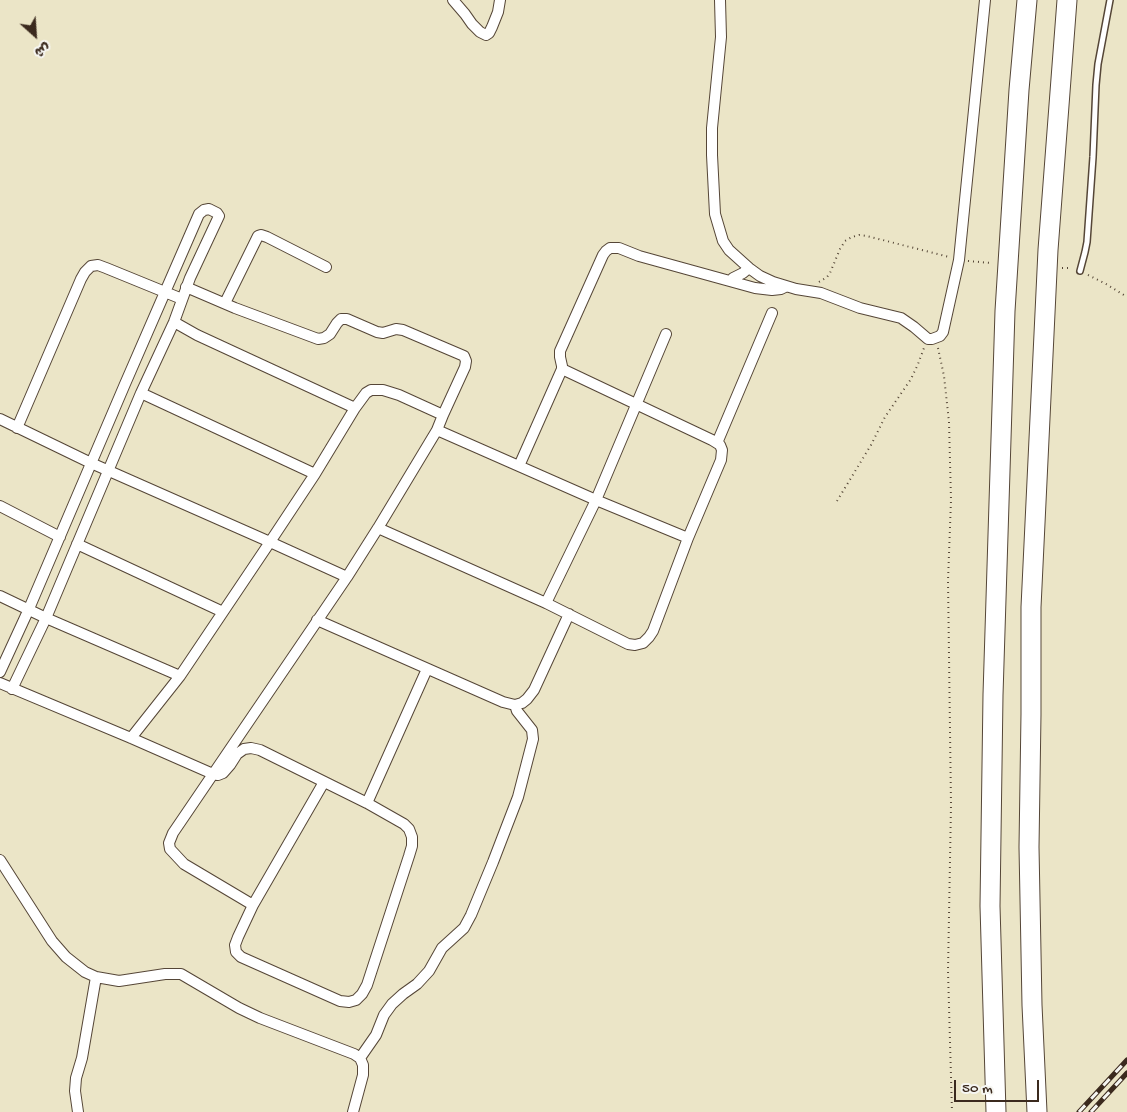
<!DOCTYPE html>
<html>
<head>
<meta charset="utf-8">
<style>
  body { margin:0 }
  #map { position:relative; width:1127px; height:1112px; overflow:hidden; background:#ebe5c7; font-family:"Gochi Hand","Playpen Sans Arabic",sans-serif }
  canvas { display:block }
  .north { position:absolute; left:10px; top:10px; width:50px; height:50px; -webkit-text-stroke:4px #f6f6f2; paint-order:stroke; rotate:154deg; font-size:14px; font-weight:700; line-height:20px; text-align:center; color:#3b2a1e }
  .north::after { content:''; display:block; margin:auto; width:18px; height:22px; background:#3b2a1e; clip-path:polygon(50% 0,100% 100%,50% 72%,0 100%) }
  .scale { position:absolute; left:954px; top:1080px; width:85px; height:22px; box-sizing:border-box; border:2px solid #3b2a1e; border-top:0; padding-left:6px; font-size:15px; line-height:18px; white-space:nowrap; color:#3b2a1e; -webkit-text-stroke:4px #f6f6f2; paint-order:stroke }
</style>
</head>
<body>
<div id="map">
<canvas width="1127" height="1112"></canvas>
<div class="north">ش</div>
<div class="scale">50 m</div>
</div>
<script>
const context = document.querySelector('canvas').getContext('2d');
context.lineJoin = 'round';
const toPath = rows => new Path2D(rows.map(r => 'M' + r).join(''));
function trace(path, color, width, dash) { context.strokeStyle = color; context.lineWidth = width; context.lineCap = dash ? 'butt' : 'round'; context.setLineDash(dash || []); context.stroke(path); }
const service = toPath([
  [1080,271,1085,252,1087,242,1093,157,1096,85,1098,64,1110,0]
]);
const minor = toPath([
  [453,0,465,14,472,24,480,32,486,35,489,33,492,27,498,12,500,0],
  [720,0,721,37,712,128,712,155,715,214,723,241,729,250,749,268,760,276,773,282,796,289,821,293,860,308,901,318,914,327,928,339,932,339,940,336,943,332,959,260,985,0],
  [731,281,733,278,743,273,749,268],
  [186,287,235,308,318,339,324,338,330,334,337,323,341,319,347,319,377,332,383,333,396,329,403,330,464,356,466,361,465,367,443,415],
  [225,303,258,236,261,235,267,237,326,267],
  [174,322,197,335,355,408],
  [141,393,315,474],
  [0,419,91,463,270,542,347,577],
  [17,428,81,279,85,272,91,266,98,265,106,268,182,299],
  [437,430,596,500,688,538],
  [717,443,772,313],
  [519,466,562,369,562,366,560,357,560,351,603,255,606,251,610,248,619,248,639,256,755,288,772,290,781,289,785,287],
  [0,506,60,537],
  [378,528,546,603,628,644,635,645,643,643,649,637,653,631,688,538,721,460,722,450,720,445,712,440,562,369],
  [77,544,223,612],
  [0,596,46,618,180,676],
  [546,603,596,500,666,334],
  [317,620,503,702,515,705,522,703,527,699,534,690,569,614],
  [0,672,28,611,125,384,199,214,204,210,209,209,217,213,219,216,190,278,174,322,141,393,46,618,12,689],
  [0,683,131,738,213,774,218,775,223,773,230,765,237,754,244,749,251,748,260,750,367,803,404,824,409,829,412,837,412,846,409,856,367,985,362,994,356,1000,349,1002,340,1001,241,957,236,952,235,945,238,937,253,905,324,782],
  [131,738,180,676,270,542,315,474,355,408,366,393,371,390,383,390,399,395,443,415,437,430,378,528,347,577,173,833,169,843,170,849,184,864,253,905],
  [367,803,427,669],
  [0,860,52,941,66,957,85,972,96,977,119,981,165,974,181,974,239,1008,260,1018,354,1054,360,1058,363,1065,363,1075,353,1112],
  [360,1058,376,1035,384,1015,392,1004,403,994,417,984,429,971,442,948,464,928,471,915,493,862,518,797,533,739,532,730,517,711,515,705],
  [78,1112,75,1091,76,1078,82,1058,96,977]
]);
const motorway = toPath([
  [996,1112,990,906,993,695,1005,311,1019,90,1027,0],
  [1037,1112,1032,1005,1029,847,1031,714,1031,607,1048,250,1067,0]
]);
trace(service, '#554637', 8);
trace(minor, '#554637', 12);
trace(motorway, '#554637', 21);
trace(toPath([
  [968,261,991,263],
  [1062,268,1072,268],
  [1088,275,1106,284,1127,297],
  [819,282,827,277,830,273,840,249,845,241,852,237,859,235,867,236,949,257],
  [938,348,944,376,949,422,951,500,948,581,951,805,948,971,952,1112],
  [837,501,871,445,885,417,911,379,918,364,924,348]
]), '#554637', 2, [1, 4]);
trace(service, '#fff', 5);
trace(minor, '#fff', 10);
trace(motorway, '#fff', 19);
const rail = toPath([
  [1079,1112,1127,1060],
  [1091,1112,1127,1073]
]);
trace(rail, '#3b2a1e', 5);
trace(rail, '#f6f6f2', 3, [9]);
</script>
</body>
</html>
